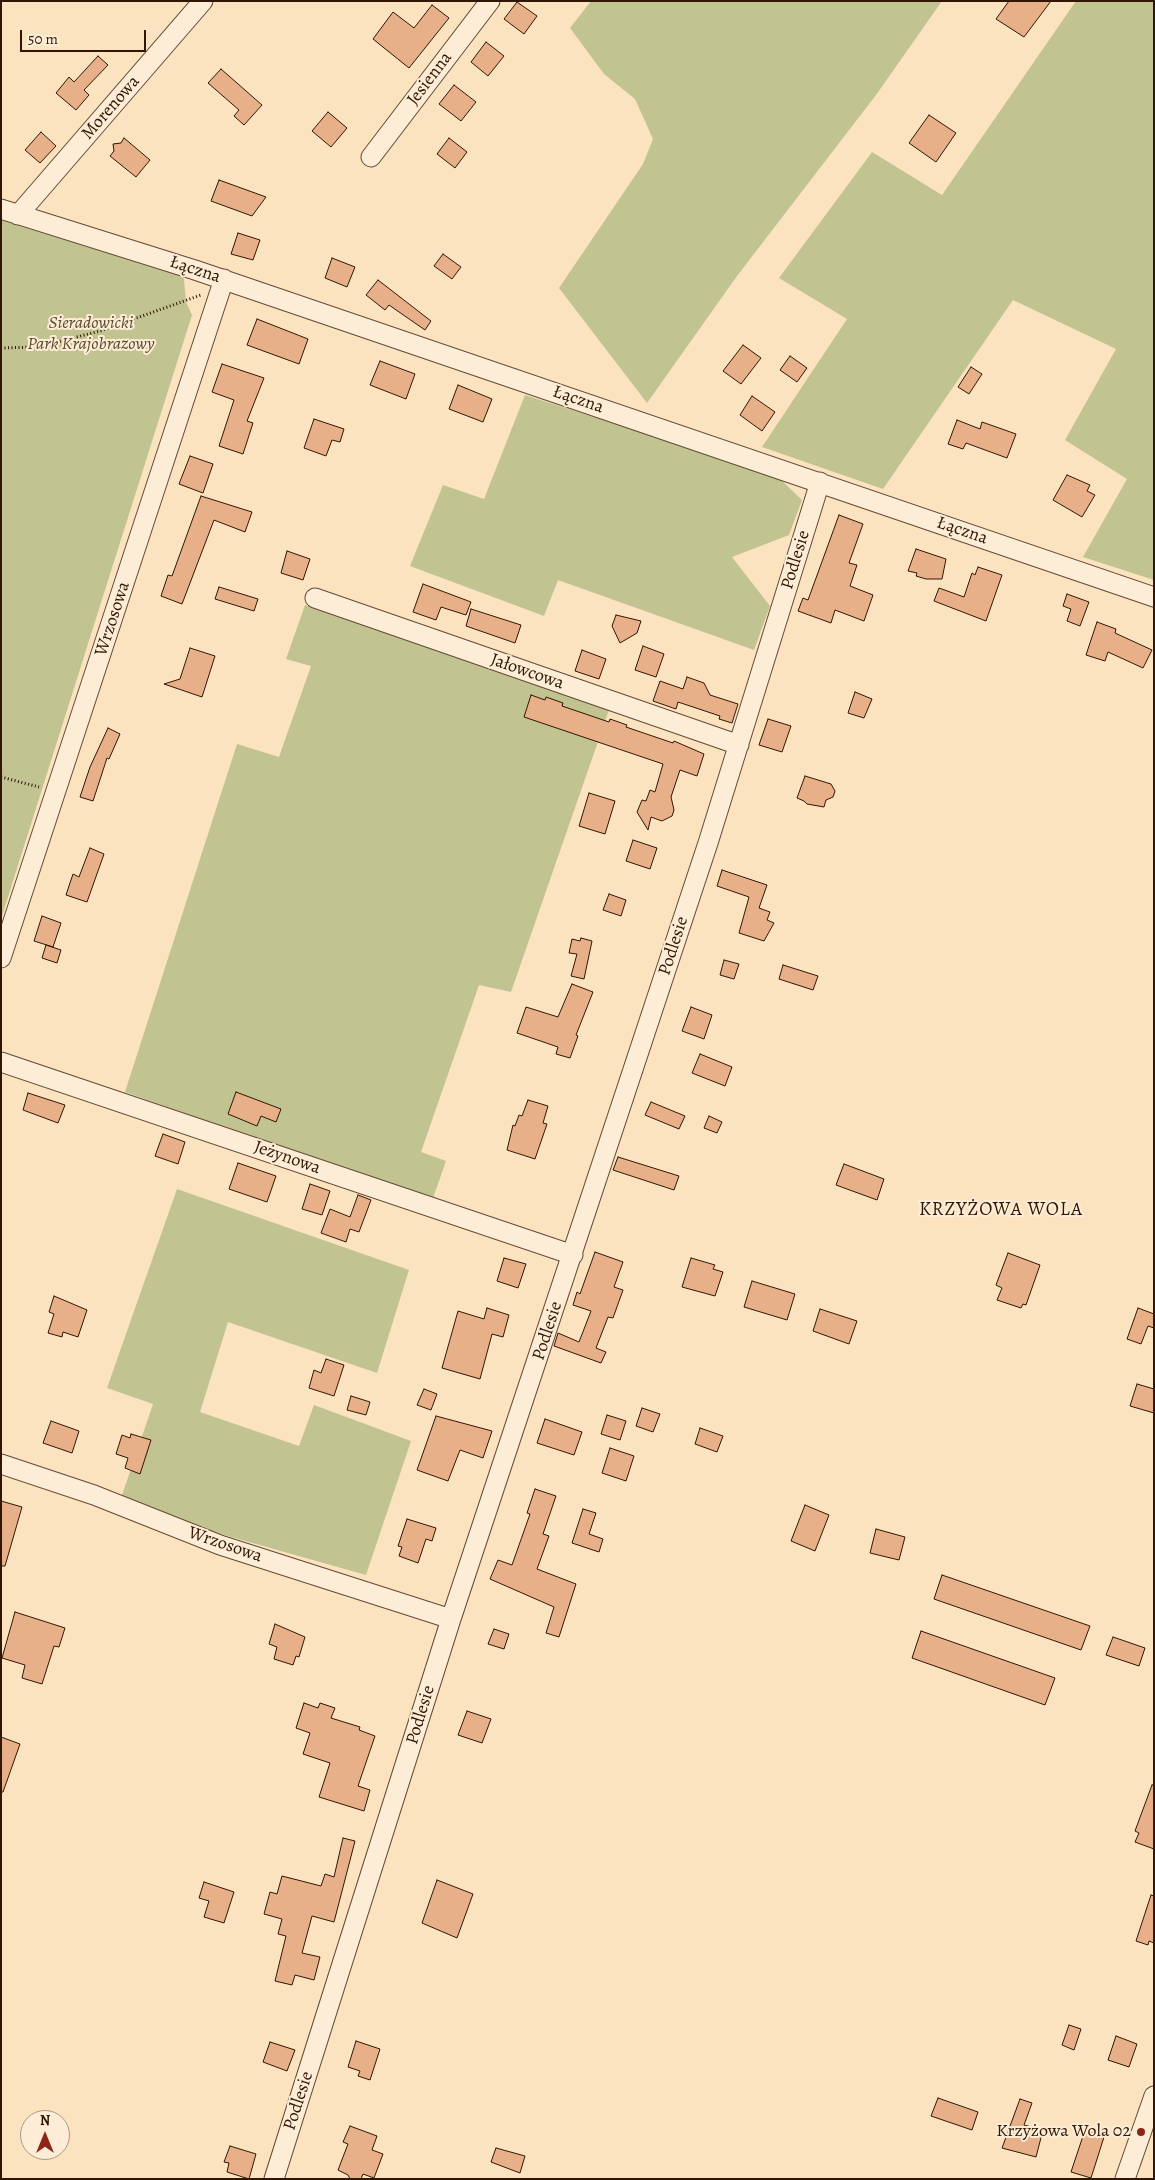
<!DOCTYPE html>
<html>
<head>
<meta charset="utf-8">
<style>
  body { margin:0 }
  #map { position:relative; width:1155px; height:2180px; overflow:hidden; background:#fce3c0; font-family:Alegreya,serif }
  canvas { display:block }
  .frame { position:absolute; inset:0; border:2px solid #311604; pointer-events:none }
  .north { position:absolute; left:20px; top:2110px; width:50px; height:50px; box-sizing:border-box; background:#fdedd6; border:1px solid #ab9782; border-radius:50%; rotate:0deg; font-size:14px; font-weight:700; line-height:20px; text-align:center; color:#311604 }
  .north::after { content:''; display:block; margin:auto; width:18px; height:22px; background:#8f2418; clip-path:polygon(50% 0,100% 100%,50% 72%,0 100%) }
  .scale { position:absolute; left:20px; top:30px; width:126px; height:22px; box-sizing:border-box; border:2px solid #311604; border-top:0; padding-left:6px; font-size:15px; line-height:18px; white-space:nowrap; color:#311604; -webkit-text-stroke:4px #fdedd6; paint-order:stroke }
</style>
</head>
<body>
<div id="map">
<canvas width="1155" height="2180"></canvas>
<div class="frame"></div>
<div class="north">N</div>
<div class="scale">50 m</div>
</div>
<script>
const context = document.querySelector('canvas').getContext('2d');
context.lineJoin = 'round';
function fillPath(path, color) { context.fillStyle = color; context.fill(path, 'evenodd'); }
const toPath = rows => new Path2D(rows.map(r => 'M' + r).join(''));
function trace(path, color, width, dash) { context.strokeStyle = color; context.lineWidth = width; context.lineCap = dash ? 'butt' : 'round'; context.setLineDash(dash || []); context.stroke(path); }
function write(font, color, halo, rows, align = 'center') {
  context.font = font + ' Alegreya,serif'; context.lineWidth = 4; context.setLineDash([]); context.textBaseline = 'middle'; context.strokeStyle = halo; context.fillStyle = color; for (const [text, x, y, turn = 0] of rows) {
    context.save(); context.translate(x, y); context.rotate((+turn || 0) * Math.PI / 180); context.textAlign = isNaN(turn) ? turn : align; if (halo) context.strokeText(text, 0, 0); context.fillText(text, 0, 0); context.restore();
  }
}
fillPath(toPath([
  [591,1,942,1,876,95,737,276,647,403,559,288,643,164,653,139,635,99,604,74,570,28],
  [1076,1,1154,1,1154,580,1083,557,1127,479,1065,440,1116,349,1013,300,883,489,762,447,847,319,779,278,872,152,942,195],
  [1,211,183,270,186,302,192,315,1,919],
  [525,395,777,476,802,500,789,535,732,557,770,606,754,650,558,580,544,616,410,566,443,485,484,499],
  [305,605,610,707,511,992,479,985,421,1152,446,1161,432,1201,125,1092,237,744,279,757,311,666,286,659],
  [177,1189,409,1270,377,1373,228,1322,200,1412,299,1446,314,1405,411,1441,366,1575,210,1531,121,1498,153,1404,107,1388]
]), '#c1c391');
const building = toPath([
  [1009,1,1051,1,1024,37,996,19,1009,1],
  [517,2,537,16,524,34,504,19,517,2],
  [432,5,449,18,409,68,373,39,393,12,414,28,432,5],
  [486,42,504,56,488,76,471,62,486,42],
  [98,56,108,65,84,90,89,95,76,110,56,93,69,77,74,82,98,56],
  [221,69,262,105,244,125,234,116,239,110,208,83,221,69],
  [454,85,476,102,461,121,439,104,454,85],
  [328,112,347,128,331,147,312,131,328,112],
  [929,115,956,133,936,162,909,143,929,115],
  [41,132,56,146,40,163,25,150,41,132],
  [124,138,150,160,136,177,110,156,114,151,113,144,121,143,124,138],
  [449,138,467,152,455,168,437,154,449,138],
  [219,180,266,197,252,216,211,201,219,180],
  [238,233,260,240,253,260,231,254,238,233],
  [443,254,461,267,452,279,434,266,443,254],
  [332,258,355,267,347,287,325,278,332,258],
  [378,280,431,321,425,330,389,305,385,310,366,295,378,280],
  [257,319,308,339,299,364,247,345,257,319],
  [743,345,761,358,741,384,723,371,743,345],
  [790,356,807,368,797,382,780,370,790,356],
  [380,361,415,374,406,399,370,385,380,361],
  [222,364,264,378,247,421,253,423,243,454,219,446,234,400,212,392,222,364],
  [971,367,982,374,969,394,958,387,971,367],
  [458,385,492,399,483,422,449,409,458,385],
  [752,396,775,412,762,431,740,415,752,396],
  [314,419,344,429,340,442,332,440,326,456,304,448,314,419],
  [957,420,980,429,982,422,1016,434,1007,458,966,443,963,449,948,444,957,420],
  [190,456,213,464,203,493,179,484,190,456],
  [1067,475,1090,485,1087,491,1095,495,1082,517,1053,500,1067,475],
  [201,496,252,512,245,532,214,520,182,604,161,596,168,575,172,576,201,496],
  [839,515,863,524,849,563,857,565,850,586,873,595,864,621,835,610,831,623,798,611,803,598,808,600,839,515],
  [916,549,946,559,942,579,926,579,916,576,917,573,908,571,916,549],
  [287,551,310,559,303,580,281,573,287,551],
  [978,567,1002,575,986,621,934,601,939,588,964,597,972,573,975,575,978,567],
  [423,584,471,602,466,615,441,607,436,620,413,612,423,584],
  [219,587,258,599,254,611,215,599,219,587],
  [1067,594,1089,602,1080,626,1067,621,1071,609,1063,606,1067,594],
  [471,609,521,625,515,643,466,626,471,609],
  [616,615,641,621,637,633,620,643,612,626,616,615],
  [1097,622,1116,629,1115,633,1152,650,1143,668,1108,652,1105,661,1086,655,1097,622],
  [643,646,664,654,656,677,635,670,643,646],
  [190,648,215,656,202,697,164,684,180,679,190,648],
  [582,650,606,659,599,679,575,671,582,650],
  [687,677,704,683,710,695,738,704,732,723,719,719,720,716,678,702,676,709,653,701,660,681,683,689,687,677],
  [855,692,872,699,864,718,848,713,855,692],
  [531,695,545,700,546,697,563,703,562,706,609,722,610,719,627,725,626,727,673,743,674,741,704,754,697,776,680,770,671,797,674,810,672,816,662,821,651,817,648,830,637,812,642,800,646,801,650,790,655,792,663,764,524,717,531,695],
  [768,719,791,726,782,752,759,745,768,719],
  [108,728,120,734,109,759,107,758,93,801,80,797,90,767,108,728],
  [805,776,831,784,835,791,833,797,826,800,824,807,807,804,804,801,797,798,805,776],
  [589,793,615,801,605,834,579,826,589,793],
  [633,840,657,848,650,869,626,861,633,840],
  [90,848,104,854,87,902,66,895,73,874,79,877,90,848],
  [722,870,767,885,759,908,770,912,767,920,774,923,764,941,739,933,749,897,717,886,722,870],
  [609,894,626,900,621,916,603,910,609,894],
  [42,916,61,923,53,947,34,941,42,916],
  [581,938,592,941,584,979,571,976,577,954,569,953,572,939,580,941,581,938],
  [46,945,61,950,57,963,42,958,46,945],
  [724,960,739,964,734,979,720,975,724,960],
  [783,965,818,976,813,990,779,979,783,965],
  [572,984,593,992,576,1035,578,1036,570,1058,556,1054,558,1047,517,1033,526,1007,558,1017,572,984],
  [691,1007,712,1015,704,1039,682,1031,691,1007],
  [700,1054,732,1067,725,1086,692,1073,700,1054],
  [236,1092,281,1109,276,1122,261,1116,257,1126,228,1114,236,1092],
  [28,1093,65,1105,58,1123,23,1110,28,1093],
  [528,1100,548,1106,543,1123,547,1124,535,1159,507,1150,513,1125,515,1126,519,1115,522,1116,528,1100],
  [651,1102,685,1116,679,1129,645,1115,651,1102],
  [709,1116,722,1122,717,1133,704,1128,709,1116],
  [163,1134,185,1142,178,1164,155,1156,163,1134],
  [618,1157,679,1176,674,1190,613,1170,618,1157],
  [238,1163,276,1176,267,1202,229,1189,238,1163],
  [844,1164,884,1179,877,1200,836,1185,844,1164],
  [310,1184,330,1191,322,1215,302,1209,310,1184],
  [358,1195,371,1200,359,1232,350,1229,346,1242,321,1233,330,1209,350,1217,358,1195],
  [595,1252,623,1262,614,1287,623,1290,613,1318,608,1317,596,1348,606,1352,601,1363,554,1346,558,1333,579,1342,591,1311,573,1305,577,1292,580,1294,595,1252],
  [1008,1253,1040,1265,1026,1305,1023,1304,1021,1308,997,1300,1002,1288,996,1285,1008,1253],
  [504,1258,526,1264,518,1288,497,1281,504,1258],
  [691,1258,715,1265,713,1269,723,1272,715,1296,682,1287,691,1258],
  [752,1281,795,1294,787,1320,744,1307,752,1281],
  [54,1296,87,1310,78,1337,63,1332,62,1337,48,1333,54,1314,49,1312,54,1296],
  [487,1308,509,1315,503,1337,492,1334,480,1379,442,1368,458,1311,484,1319,487,1308],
  [1138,1308,1154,1314,1154,1328,1148,1326,1141,1344,1127,1339,1138,1308],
  [820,1309,857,1321,849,1344,813,1331,820,1309],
  [326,1359,344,1365,334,1396,309,1388,314,1370,321,1373,326,1359],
  [1137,1384,1154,1389,1154,1413,1130,1406,1137,1384],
  [424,1389,437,1394,431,1410,417,1405,424,1389],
  [351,1396,370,1402,366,1415,347,1410,351,1396],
  [642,1408,660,1414,653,1432,636,1426,642,1408],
  [607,1415,626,1421,620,1440,601,1434,607,1415],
  [436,1416,492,1431,483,1458,460,1450,448,1481,417,1470,436,1416],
  [545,1419,582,1432,574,1455,537,1443,545,1419],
  [51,1421,79,1431,72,1453,43,1443,51,1421],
  [700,1428,723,1436,717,1452,695,1444,700,1428],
  [131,1434,151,1440,140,1474,125,1468,128,1458,116,1454,122,1435,130,1438,131,1434],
  [610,1448,634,1456,626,1481,602,1473,610,1448],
  [535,1489,556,1496,543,1534,549,1536,537,1569,576,1584,559,1637,546,1633,554,1607,490,1579,498,1560,512,1565,530,1514,527,1513,535,1489],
  [1,1501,22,1507,5,1566,1,1566,1,1501],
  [805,1505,829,1515,815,1551,791,1541,805,1505],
  [583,1509,596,1513,589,1534,603,1539,599,1552,572,1543,583,1509],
  [407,1519,436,1528,432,1541,426,1539,418,1563,399,1556,402,1547,398,1546,407,1519],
  [876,1529,905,1537,899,1560,870,1553,876,1529],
  [942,1575,1090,1626,1081,1650,934,1599,942,1575],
  [15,1612,65,1628,59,1647,54,1646,42,1684,22,1678,25,1665,2,1658,15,1612],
  [275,1624,305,1637,299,1657,296,1656,293,1665,274,1659,277,1647,269,1644,275,1624],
  [494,1629,509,1634,504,1649,488,1644,494,1629],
  [921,1631,1055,1678,1045,1705,912,1658,921,1631],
  [1113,1637,1145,1648,1139,1666,1106,1655,1113,1637],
  [304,1703,318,1708,320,1703,335,1708,331,1718,360,1727,359,1730,375,1736,358,1786,370,1790,364,1811,319,1797,330,1763,303,1754,310,1733,296,1728,304,1703],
  [467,1711,491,1719,482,1743,458,1735,467,1711],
  [1,1737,20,1744,3,1792,1,1792,1,1737],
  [1152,1785,1154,1785,1154,1849,1135,1842,1139,1833,1135,1831,1152,1785],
  [343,1838,355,1841,334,1922,312,1916,302,1953,320,1957,314,1980,295,1975,292,1985,275,1981,286,1936,278,1934,282,1919,264,1914,270,1892,277,1894,282,1876,321,1886,325,1874,334,1877,343,1838],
  [437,1880,473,1894,457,1938,422,1923,437,1880],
  [204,1882,234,1892,224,1923,204,1917,209,1901,199,1898,204,1882],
  [1151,1895,1154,1896,1154,1943,1149,1941,1148,1945,1136,1941,1151,1895],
  [1069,2025,1081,2029,1074,2050,1062,2045,1069,2025],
  [1116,2036,1137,2044,1129,2067,1108,2060,1116,2036],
  [356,2041,380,2049,370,2080,358,2076,360,2071,348,2067,356,2041],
  [270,2042,295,2050,287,2071,263,2062,270,2042],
  [938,2098,978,2112,972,2130,931,2116,938,2098],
  [1020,2099,1032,2103,1024,2125,1043,2130,1036,2157,1002,2148,1020,2099],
  [350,2126,377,2136,372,2150,383,2154,374,2178,363,2174,361,2179,350,2179,348,2175,338,2170,348,2144,343,2142,350,2126],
  [1085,2130,1104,2137,1091,2178,1071,2172,1085,2130],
  [230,2146,256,2154,249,2179,227,2172,229,2163,224,2162,230,2146],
  [496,2148,525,2156,520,2173,491,2162,496,2148]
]);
fillPath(building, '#e7b088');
trace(building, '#311604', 1);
const minor = toPath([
  [371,157,490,1],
  [1,209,195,270,1154,597],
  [18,215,203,1],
  [315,598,739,745],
  [1,958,224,279],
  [1,1062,573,1255],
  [1,1464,94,1495,220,1545,451,1619],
  [274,2179,451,1619,708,843,820,482],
  [1125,2179,1154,2096]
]);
trace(minor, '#644933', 21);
trace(toPath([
  [1,348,38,347,100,331,201,295],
  [1,777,39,787]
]), '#311604', 3, [1, 2.5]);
trace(minor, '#fdedd6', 19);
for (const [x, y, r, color] of [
  [1141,2132,5,"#8f2418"]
]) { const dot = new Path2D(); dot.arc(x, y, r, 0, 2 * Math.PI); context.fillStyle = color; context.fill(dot); trace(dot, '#fdedd6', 2); }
write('18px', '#311604', '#fdedd6', [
  ["Jesienna",430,79,-53],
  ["Morenowa",111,108,-49],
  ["Łączna",195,270,18],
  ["Łączna",578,400,19],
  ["Łączna",962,531,19],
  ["Podlesie",796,560,-73],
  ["Wrzosowa",113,619,-72],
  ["Jałowcowa",527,672,19],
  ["Podlesie",674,946,-72],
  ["Jeżynowa",287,1158,19],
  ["Podlesie",548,1331,-72],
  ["Wrzosowa",225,1545,19],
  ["Podlesie",421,1715,-73],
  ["Podlesie",299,2101,-72]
]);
write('italic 18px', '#5c4a2e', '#fdedd6', [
  ["Sieradowicki",91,324],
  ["Park Krajobrazowy",91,345]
]);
write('18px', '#311604', '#fdedd6', [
  ["Krzyżowa Wola 02",1131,2132]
], 'right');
context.letterSpacing = '1px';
write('19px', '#311604', '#fdedd6', [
  ["KRZYŻOWA WOLA",1001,1210]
]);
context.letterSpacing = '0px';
</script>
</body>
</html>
